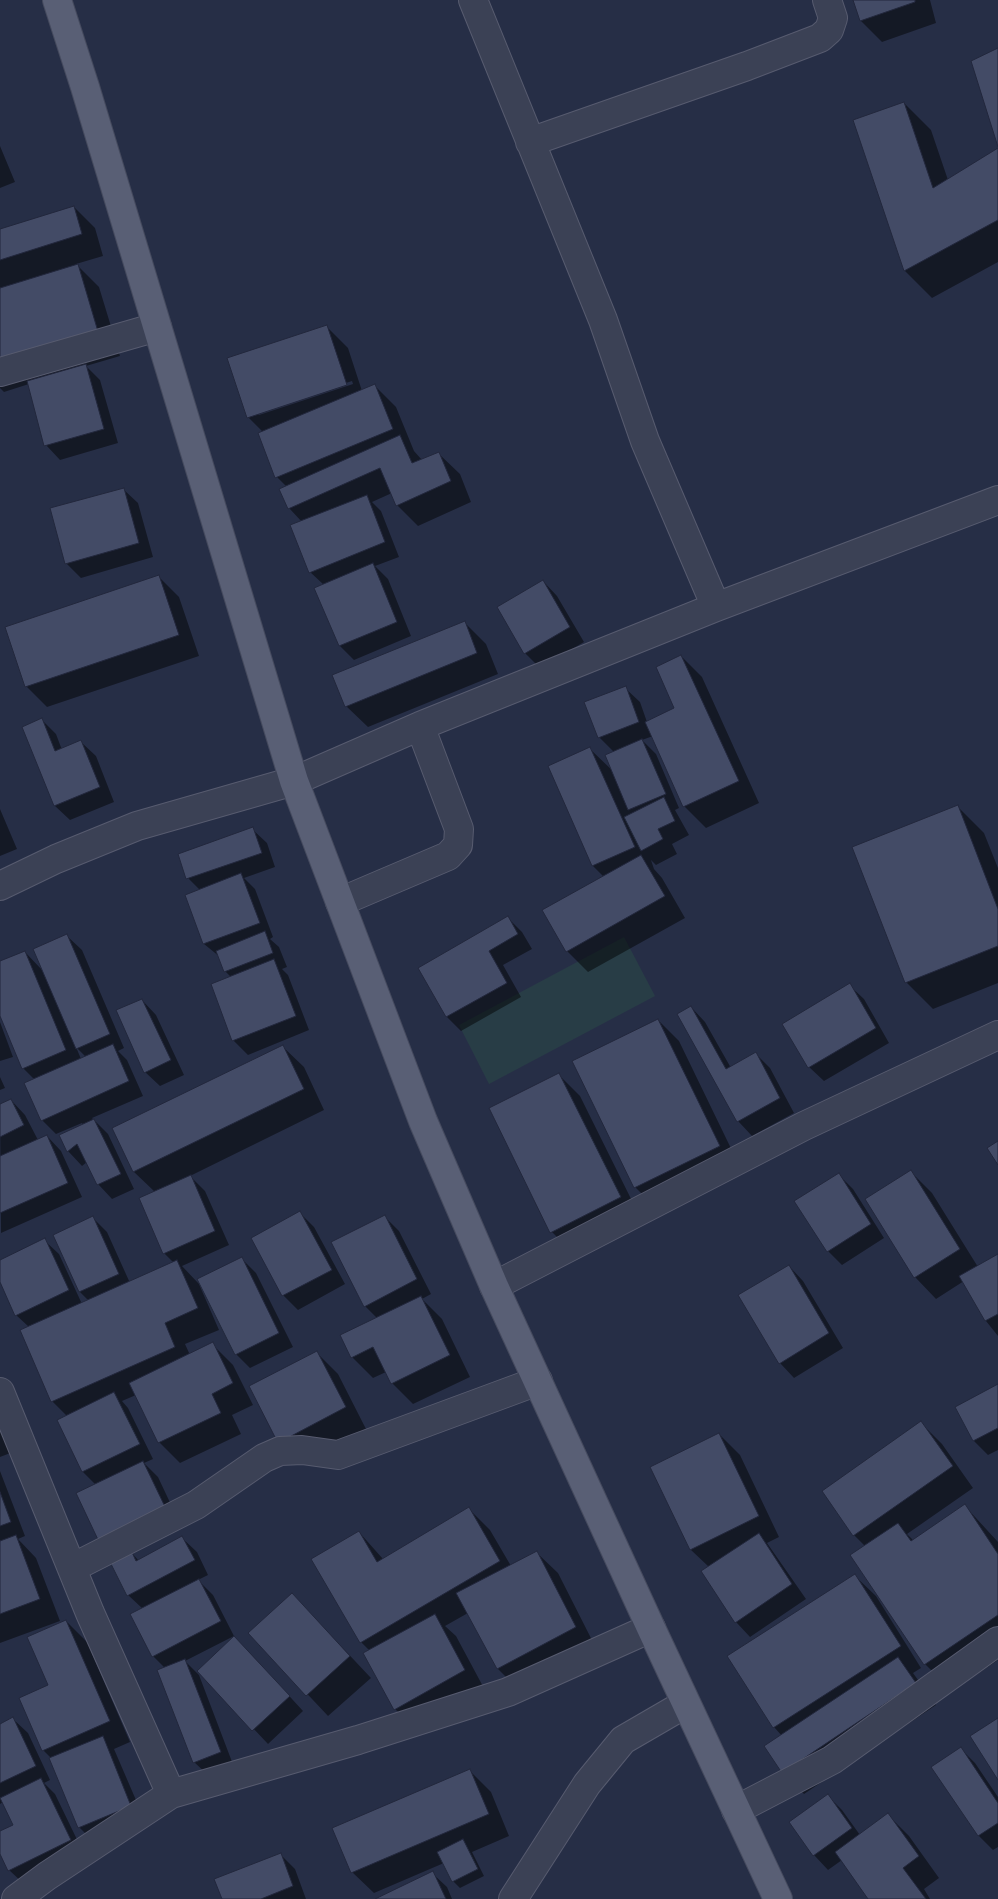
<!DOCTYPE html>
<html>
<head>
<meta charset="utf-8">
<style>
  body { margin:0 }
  canvas { display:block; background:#262e46 }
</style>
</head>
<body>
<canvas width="998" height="1899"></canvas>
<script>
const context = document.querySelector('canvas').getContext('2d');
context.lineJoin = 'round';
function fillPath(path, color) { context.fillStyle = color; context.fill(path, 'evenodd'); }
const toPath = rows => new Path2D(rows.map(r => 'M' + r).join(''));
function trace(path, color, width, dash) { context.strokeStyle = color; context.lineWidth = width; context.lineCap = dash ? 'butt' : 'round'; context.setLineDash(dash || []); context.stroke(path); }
fillPath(toPath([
  [624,937,655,996,489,1084,459,1025]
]), '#283d46');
fillPath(toPath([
  [855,0,930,0,936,23,882,42,861,21],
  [904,103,931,130,948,180,998,150,998,262,932,298,905,271,854,121],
  [0,146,15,182,0,188],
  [74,207,95,228,103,256,76,264,99,287,120,356,86,366,100,380,118,443,60,460,46,445,29,384,4,392,0,388,0,230],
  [326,326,348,348,362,391,375,386,396,407,414,451,422,460,438,453,460,474,471,502,418,526,397,505,392,493,372,502,381,511,399,557,375,566,388,579,411,636,354,660,340,646,316,589,324,585,310,572,302,522,289,508,287,487,277,477,263,432,248,417],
  [352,381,353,384,259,415,259,412],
  [123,489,138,503,153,557,81,578,66,563],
  [158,576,179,597,199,656,47,707,26,686],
  [543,581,557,596,584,642,540,668,525,653],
  [464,622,486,644,498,674,368,727,346,706],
  [681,656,702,677,759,803,706,828,684,806,653,736,642,740,656,754,679,808,675,810,689,835,672,844,677,854,656,865,651,860,654,869,662,878,685,918,588,972,567,951,604,877,593,866,550,767,590,749,614,772,614,752,599,737,625,688,640,702,647,722,676,709],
  [42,720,56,734,62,750,81,742,96,756,114,802,70,820,55,806,23,727],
  [957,806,984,833,998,868,998,983,933,1009,906,982],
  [0,809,17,849,0,856],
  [252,829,267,843,275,867,244,878,255,889,273,937,270,939,279,947,287,967,282,969,288,975,309,1030,248,1055,233,1040,232,978,225,971,220,957,204,944,200,890,188,878],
  [508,918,522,932,532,949,503,965,521,997,461,1031,447,1017],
  [67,936,82,950,124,1048,118,1051,127,1060,143,1096,92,1118,108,1134,134,1189,112,1199,98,1184,87,1162,82,1166,68,1151,83,1125,82,1123,56,1134,42,1120,35,1080,23,1068,0,1013,0,963,25,952,43,971],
  [76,1047,86,1057,81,1059],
  [849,985,864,999,889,1043,824,1081,809,1067],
  [142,1000,156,1015,184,1075,160,1086,145,1072],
  [691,1007,705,1022,731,1068,756,1054,770,1068,794,1113,752,1136,738,1121],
  [658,1020,679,1041,740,1167,656,1208,635,1187],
  [0,1022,13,1057,0,1061],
  [282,1046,304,1067,324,1110,190,1176,205,1191,229,1245,182,1266,199,1284,219,1330,185,1344,190,1355,212,1344,233,1365,253,1405,232,1415,241,1434,180,1463,159,1442,136,1395,122,1401,128,1408,153,1459,144,1463,158,1477,182,1528,131,1552,139,1561,182,1538,197,1552,208,1575,198,1580,213,1595,234,1636,185,1661,199,1675,234,1767,209,1776,194,1762,165,1668,153,1656,143,1609,128,1595,96,1485,83,1472,58,1420,67,1416,52,1401,29,1327,16,1315,0,1279,0,1261,44,1240,59,1254,82,1304,89,1301,80,1292,55,1235,93,1218,107,1232,130,1283,174,1263,164,1253,155,1192,134,1172],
  [559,1075,580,1096,641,1219,573,1253,552,1232],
  [0,1077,5,1088,0,1090],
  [11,1100,25,1115,38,1140,47,1136,61,1151,82,1197,1,1233,0,1106],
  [911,1172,932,1193,978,1267,998,1255,998,1336,986,1321,964,1281,936,1299,915,1277,866,1200],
  [838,1174,853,1189,884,1238,842,1265,828,1251],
  [300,1213,314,1227,345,1284,298,1310,283,1295,253,1239],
  [384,1216,399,1231,431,1294,422,1299,442,1319,470,1377,413,1404,392,1383,386,1372,373,1378,352,1357,377,1318,365,1306,332,1243],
  [242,1259,256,1273,293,1347,250,1368,236,1354],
  [789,1266,803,1281,843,1348,794,1378,780,1363],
  [317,1353,338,1374,366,1429,301,1463,279,1442],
  [998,1386,998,1450,988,1455,974,1441,957,1407],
  [0,1416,13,1452,0,1457],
  [921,1423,942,1444,973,1488,907,1534,914,1541,965,1506,998,1542,998,1660,952,1691,925,1664,852,1555,865,1546,854,1535],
  [719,1434,740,1455,779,1537,767,1543,806,1599,750,1637,736,1622,709,1567,691,1550,651,1467],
  [0,1471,25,1536,18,1539,36,1558,60,1621,0,1643],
  [469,1509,490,1530,511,1566,536,1552,558,1573,596,1648,519,1690,498,1669,468,1613,445,1626,456,1636,486,1692,417,1730,395,1709,370,1651,361,1642,359,1532,383,1559],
  [854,1575,876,1596,921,1668,913,1673,936,1705,804,1794,783,1773,782,1736,774,1727,728,1656],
  [292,1594,371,1678,328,1716,250,1633],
  [66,1621,87,1642,130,1742,114,1749,145,1821,93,1841,79,1827,51,1758,43,1750,50,1685],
  [249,1652,303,1711,268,1744,199,1671],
  [13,1719,28,1733,50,1780,44,1783,55,1794,84,1854,24,1884,9,1870,0,1851,0,1832,14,1825,3,1802,0,1804,0,1725],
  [961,1749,975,1763,998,1797,998,1847,993,1850,979,1836,933,1767],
  [470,1771,491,1792,509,1836,472,1852,484,1876,460,1888,453,1881,444,1863,374,1893,352,1872],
  [828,1796,842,1810,860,1835,888,1815,909,1836,939,1878,924,1889,930,1899,869,1899,842,1860,828,1870,814,1855,791,1822],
  [280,1854,295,1869,306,1899,223,1899],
  [432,1873,447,1887,452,1899,378,1899]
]), '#0007');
const building = toPath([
  [853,0,915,0,915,2,860,21,853,0],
  [998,48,998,147,971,61,998,48],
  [904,102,933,188,998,148,998,220,904,271,853,120,904,102],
  [74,206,82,234,0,260,0,229,74,206],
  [78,264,99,335,0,366,0,288,78,264],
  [327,325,347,385,247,418,227,358,327,325],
  [86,364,104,429,44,446,27,381,86,364],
  [375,384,393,429,275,478,258,433,375,384],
  [400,435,412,463,439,452,451,481,396,506,380,468,288,509,279,489,400,435],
  [124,488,139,543,65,564,50,508,124,488],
  [367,495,385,542,309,573,290,525,367,495],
  [373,563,397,622,339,646,314,588,373,563],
  [159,575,179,635,25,687,5,627,159,575],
  [543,580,570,627,524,654,497,607,543,580],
  [465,621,477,653,345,707,332,675,465,621],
  [681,655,739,781,683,807,645,722,674,708,656,667,681,655],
  [626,686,639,722,598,738,584,702,626,686],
  [42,718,55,751,81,740,100,787,54,806,22,727,42,718],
  [642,739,666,794,628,810,605,755,642,739],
  [590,747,635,847,592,866,548,766,590,747],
  [664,797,675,821,658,829,663,839,641,851,624,817,664,797],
  [958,805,998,909,998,946,905,983,852,847,958,805],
  [253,827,262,853,186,879,178,854,253,827],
  [641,855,665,896,566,952,542,910,641,855],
  [241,873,260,923,203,944,185,895,241,873],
  [508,916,518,934,489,951,507,983,446,1017,418,968,508,916],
  [265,931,273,953,224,972,216,951,265,931],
  [67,934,110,1034,76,1049,33,949,67,934],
  [25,951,66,1050,22,1069,0,1016,0,961,25,951],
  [274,959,296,1016,232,1041,211,984,274,959],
  [850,983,876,1028,808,1068,782,1024,850,983],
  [142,999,171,1060,144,1073,116,1010,142,999],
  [691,1006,726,1069,756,1052,780,1098,737,1122,677,1014,691,1006],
  [658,1019,720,1146,634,1188,572,1061,658,1019],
  [113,1044,129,1081,41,1121,24,1083,113,1044],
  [283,1045,304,1089,133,1172,112,1128,283,1045],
  [559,1073,621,1197,550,1233,489,1108,559,1073],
  [11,1099,24,1125,0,1137,0,1104,11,1099],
  [94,1119,121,1174,97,1185,77,1144,67,1152,59,1135,94,1119],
  [47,1135,68,1183,0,1213,0,1156,47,1135],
  [998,1141,998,1165,987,1148,998,1141],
  [911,1170,960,1249,914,1278,865,1199,911,1170],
  [839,1173,871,1224,827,1252,794,1201,839,1173],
  [191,1175,215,1231,163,1254,139,1198,191,1175],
  [300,1211,332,1270,282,1296,251,1238,300,1211],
  [385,1215,417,1279,364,1307,331,1242,385,1215],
  [93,1216,119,1274,79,1292,53,1235,93,1216],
  [45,1238,69,1290,15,1316,0,1282,0,1260,45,1238],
  [998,1254,998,1314,985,1321,959,1276,998,1254],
  [242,1257,279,1333,235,1355,197,1279,242,1257],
  [177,1260,198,1308,165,1323,175,1347,51,1402,20,1330,177,1260],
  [789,1265,829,1333,779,1364,738,1295,789,1265],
  [421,1296,450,1355,391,1384,373,1347,351,1358,340,1335,421,1296],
  [213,1342,233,1383,212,1394,221,1413,158,1443,129,1383,213,1342],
  [317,1351,346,1407,278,1443,249,1386,317,1351],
  [998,1384,998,1428,973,1441,955,1407,998,1384],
  [114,1392,140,1444,82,1472,57,1420,114,1392],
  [921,1421,953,1466,853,1536,822,1491,921,1421],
  [719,1433,759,1516,690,1550,650,1467,719,1433],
  [143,1461,168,1513,101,1546,76,1493,143,1461],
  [0,1492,11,1522,0,1526,0,1492],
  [965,1504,998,1554,998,1615,924,1665,850,1555,898,1523,911,1541,965,1504],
  [469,1507,500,1561,360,1643,311,1559,359,1531,377,1562,469,1507],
  [759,1533,792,1584,735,1623,701,1571,759,1533],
  [16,1535,40,1599,0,1614,0,1541,16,1535],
  [182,1536,195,1560,127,1596,110,1562,131,1550,136,1561,182,1536],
  [537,1551,576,1627,497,1669,456,1593,537,1551],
  [855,1574,901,1646,773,1728,727,1656,855,1574],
  [199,1579,221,1621,152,1657,130,1614,199,1579],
  [292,1593,350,1656,306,1696,248,1633,292,1593],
  [435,1614,465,1670,394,1710,363,1653,435,1614],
  [66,1620,110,1721,42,1751,19,1698,48,1685,27,1637,66,1620],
  [234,1636,290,1696,252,1731,197,1671,234,1636],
  [898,1657,916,1683,782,1773,764,1746,898,1657],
  [185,1659,221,1752,193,1763,157,1670,185,1659],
  [13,1717,36,1766,0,1783,0,1724,13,1717],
  [998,1718,998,1780,970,1736,998,1718],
  [103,1736,131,1806,78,1828,49,1758,103,1736],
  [961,1747,998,1803,998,1823,978,1836,931,1767,961,1747],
  [470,1769,489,1814,351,1873,332,1828,470,1769],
  [41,1778,71,1840,8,1871,0,1854,0,1831,13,1825,0,1798,41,1778],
  [828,1794,852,1828,813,1856,789,1822,828,1794],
  [888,1813,919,1856,903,1868,926,1899,868,1899,835,1852,888,1813],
  [463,1839,478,1869,452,1882,437,1852,463,1839],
  [281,1853,293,1886,261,1899,222,1899,214,1879,281,1853],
  [433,1871,446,1899,375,1899,433,1871]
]);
fillPath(building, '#434b66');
trace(building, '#22273c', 1);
const minor = toPath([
  [473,0,603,320,645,441,716,607],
  [530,142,747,66,820,38,829,30,833,18,827,0],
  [0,372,157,327],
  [0,886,56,859,137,826,294,781,420,726,716,607,998,500],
  [340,902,448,856,458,845,459,829,420,726],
  [494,1286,804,1126,998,1035],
  [0,1392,90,1613,171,1794],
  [72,1568,196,1505,264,1458,280,1451,302,1450,338,1455,538,1381],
  [736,1810,832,1760,998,1641],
  [16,1899,47,1876,171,1794,358,1740,508,1692,651,1628],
  [513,1899,587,1784,623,1740,685,1704]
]);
const major = toPath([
  [57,0,85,87,294,781,423,1121,494,1286,651,1628,778,1899]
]);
trace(minor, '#575b6f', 30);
trace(major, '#454a5e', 30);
trace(minor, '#3b4155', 28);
trace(major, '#595f75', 28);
</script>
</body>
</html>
